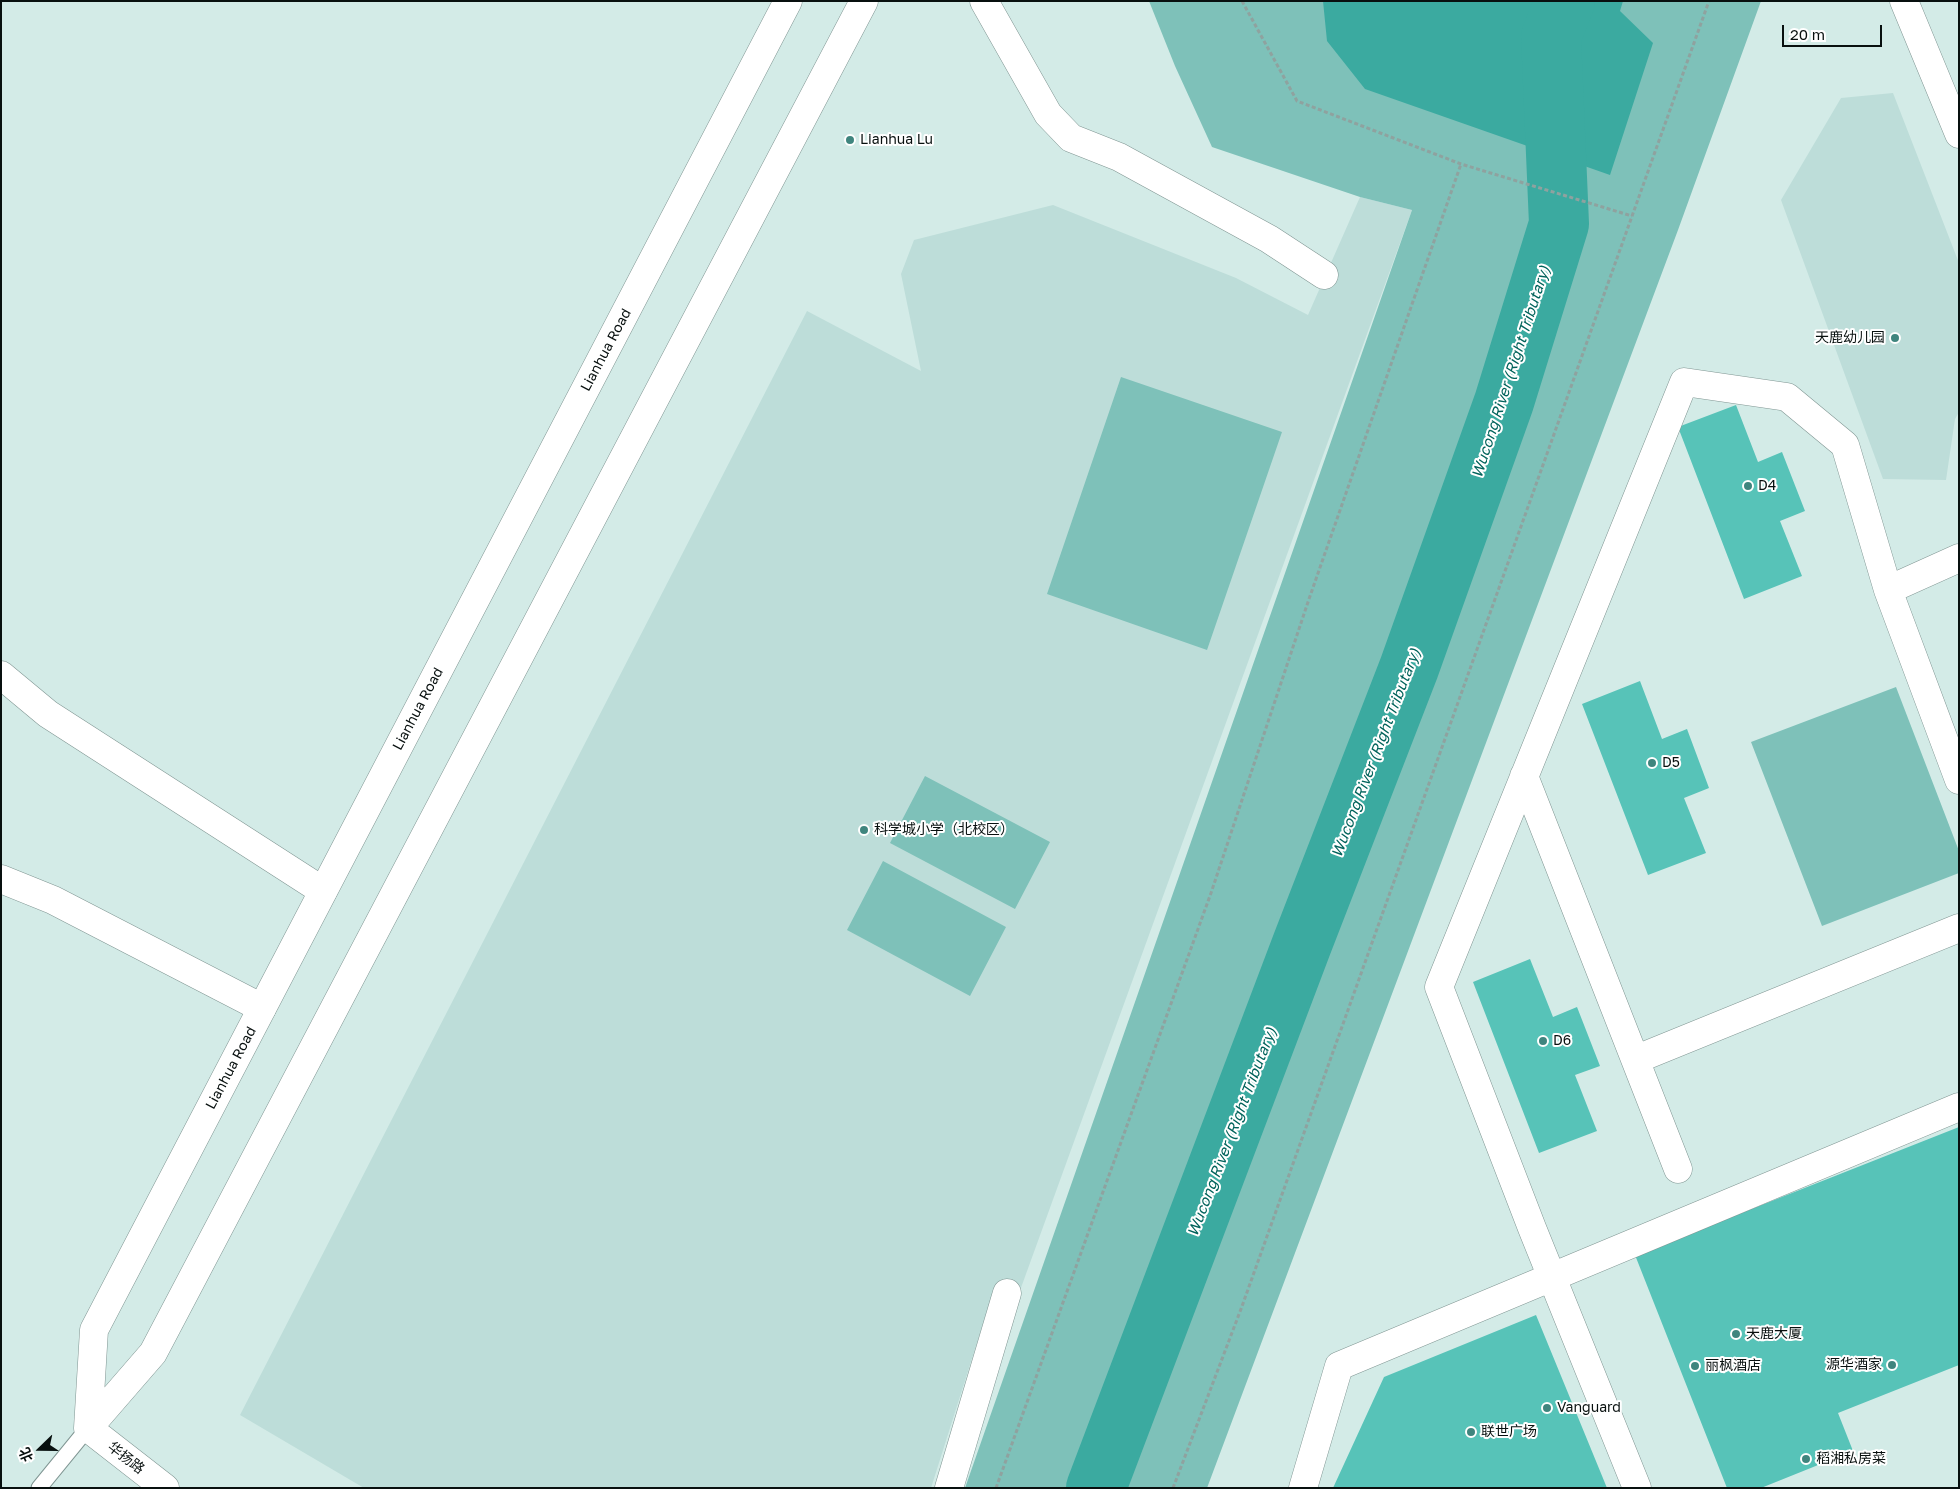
<!DOCTYPE html>
<html>
<head>
<meta charset="utf-8">
<style>
  body { margin:0 }
  #map { position:relative; width:1960px; height:1489px; overflow:hidden; background:#d3ebe7; font-family:"Golos Text","Noto Sans SC",sans-serif }
  canvas { display:block }
  .frame { position:absolute; inset:0; border:2px solid #08100f; pointer-events:none }
  .north { position:absolute; left:15px; top:1424px; width:50px; height:50px; -webkit-text-stroke:4px #fff; paint-order:stroke; rotate:248deg; font-size:14px; font-weight:700; line-height:20px; text-align:center; color:#08100f }
  .north::after { content:''; display:block; margin:auto; width:18px; height:22px; background:#08100f; clip-path:polygon(50% 0,100% 100%,50% 72%,0 100%) }
  .scale { position:absolute; left:1782px; top:25px; width:100px; height:22px; box-sizing:border-box; border:2px solid #08100f; border-top:0; padding-left:6px; font-size:15px; line-height:18px; white-space:nowrap; color:#08100f; -webkit-text-stroke:4px #fff; paint-order:stroke }
</style>
</head>
<body>
<div id="map">
<canvas width="1960" height="1489"></canvas>
<div class="frame"></div>
<div class="north">北</div>
<div class="scale">20 m</div>
</div>
<script>
const context = document.querySelector('canvas').getContext('2d');
context.lineJoin = 'round';
function fillPath(path, color) { context.fillStyle = color; context.fill(path, 'evenodd'); }
const toPath = rows => new Path2D(rows.map(r => 'M' + r).join(''));
function trace(path, color, width, dash) { context.strokeStyle = color; context.lineWidth = width; context.lineCap = dash ? 'butt' : 'round'; context.setLineDash(dash || []); context.stroke(path); }
function write(font, color, halo, rows, align = 'center') {
  context.font = font + ' "Golos Text","Noto Sans SC",sans-serif'; context.lineWidth = 4; context.setLineDash([]); context.textBaseline = 'middle'; context.strokeStyle = halo; context.fillStyle = color; for (const [text, x, y, turn = 0] of rows) {
    context.save(); context.translate(x, y); context.rotate((+turn || 0) * Math.PI / 180); context.textAlign = isNaN(turn) ? turn : align; if (halo) context.strokeText(text, 0, 0); context.fillText(text, 0, 0); context.restore();
  }
}
fillPath(toPath([
  [1893,93,1959,263,1959,412,1955,419,1946,480,1883,479,1781,200,1841,98],
  [1360,197,1412,210,1018,1296,994,1289,931,1488,364,1488,240,1415,807,311,921,371,901,274,914,240,1053,205,1236,278,1308,315]
]), '#bdddd9');
fillPath(toPath([
  [1149,1,1761,1,1678,230,1207,1488,965,1488,1412,210,1360,197,1212,147,1175,66],
  [1121,377,1282,432,1207,650,1047,594],
  [1896,687,1959,851,1959,873,1822,926,1751,742],
  [925,776,1050,842,1015,909,890,843],
  [883,861,1006,927,970,996,847,930]
]), '#7ec1b9');
fillPath(toPath([
  [1323,1,1623,1,1620,11,1653,43,1610,175,1365,89,1327,41]
]), '#3baaa0');
trace(toPath([
  [1096,1488,1302,944,1409,668,1504,402,1559,224,1551,37,1565,1]
]), '#3baaa0', 60);
fillPath(toPath([
  [1736,405,1758,462,1782,452,1805,511,1780,521,1802,576,1744,599,1678,427],
  [1640,681,1662,739,1687,729,1709,788,1684,798,1706,853,1648,875,1582,704],
  [1530,959,1553,1017,1577,1007,1600,1066,1575,1075,1597,1131,1539,1153,1473,982],
  [1959,1127,1959,1365,1838,1413,1853,1451,1761,1488,1727,1488,1635,1255],
  [1536,1315,1607,1488,1333,1488,1384,1377]
]), '#57c3b8');
const lane = toPath([
  [39,1488,88,1428]
]);
const street = toPath([
  [984,1,1048,114,1071,138,1119,157,1269,239,1324,275],
  [1904,1,1959,134],
  [1888,590,1959,558],
  [1,675,48,714,323,891],
  [1524,776,1678,1169],
  [1,879,53,900,262,1008],
  [1637,1059,1959,928],
  [949,1488,1007,1293],
  [1303,1488,1339,1366,1959,1107],
  [1637,1488,1532,1228,1439,987,1684,382,1787,397,1845,445,1888,590,1959,780]
]);
const secondary = toPath([
  [88,1428,153,1353,864,1],
  [88,1428,94,1330,788,1],
  [88,1428,165,1488]
]);
trace(lane, '#809693', 17);
trace(street, '#809693', 29);
trace(secondary, '#809693', 29);
trace(toPath([
  [1242,1,1297,101,1461,164,1632,216],
  [996,1488,1211,893,1309,599,1461,164],
  [1173,1488,1241,1309,1709,1]
]), '#8fa29f', 3, [4, 2.5]);
trace(lane, '#fff', 15);
trace(street, '#fff', 28);
trace(secondary, '#fff', 28);
for (const [x, y, r, color] of [
  [850,140,5,"#3f857e"],
  [1895,338,5,"#3f857e"],
  [1748,486,5,"#3f857e"],
  [1652,763,5,"#3f857e"],
  [864,830,5,"#3f857e"],
  [1543,1041,5,"#3f857e"],
  [1736,1334,5,"#3f857e"],
  [1892,1365,5,"#3f857e"],
  [1695,1366,5,"#3f857e"],
  [1547,1408,5,"#3f857e"],
  [1471,1432,5,"#3f857e"],
  [1806,1459,5,"#3f857e"]
]) { const dot = new Path2D(); dot.arc(x, y, r, 0, 2 * Math.PI); context.fillStyle = color; context.fill(dot); trace(dot, '#fff', 2); }
write('14px', '#08100f', '#fff', [
  ["Lianhua Lu",860,140],
  ["天鹿幼儿园",1885,338,"right"],
  ["D4",1758,486],
  ["D5",1662,763],
  ["科学城小学（北校区）",874,830],
  ["D6",1553,1041],
  ["天鹿大厦",1746,1334],
  ["源华酒家",1882,1365,"right"],
  ["丽枫酒店",1705,1366],
  ["Vanguard",1557,1408],
  ["联世广场",1481,1432],
  ["稻湘私房菜",1816,1459]
], 'left');
write('14px', '#08100f', '#fff', [
  ["Lianhua Road",606,350,-62],
  ["Lianhua Road",418,709,-62],
  ["Lianhua Road",231,1068,-62],
  ["华扬路",126,1458,38]
]);
write('italic 15px', '#01635b', '#fff', [
  ["Wucong River (Right Tributary)",1511,372,-72],
  ["Wucong River (Right Tributary)",1376,753,-69],
  ["Wucong River (Right Tributary)",1232,1132,-69]
]);
</script>
</body>
</html>
